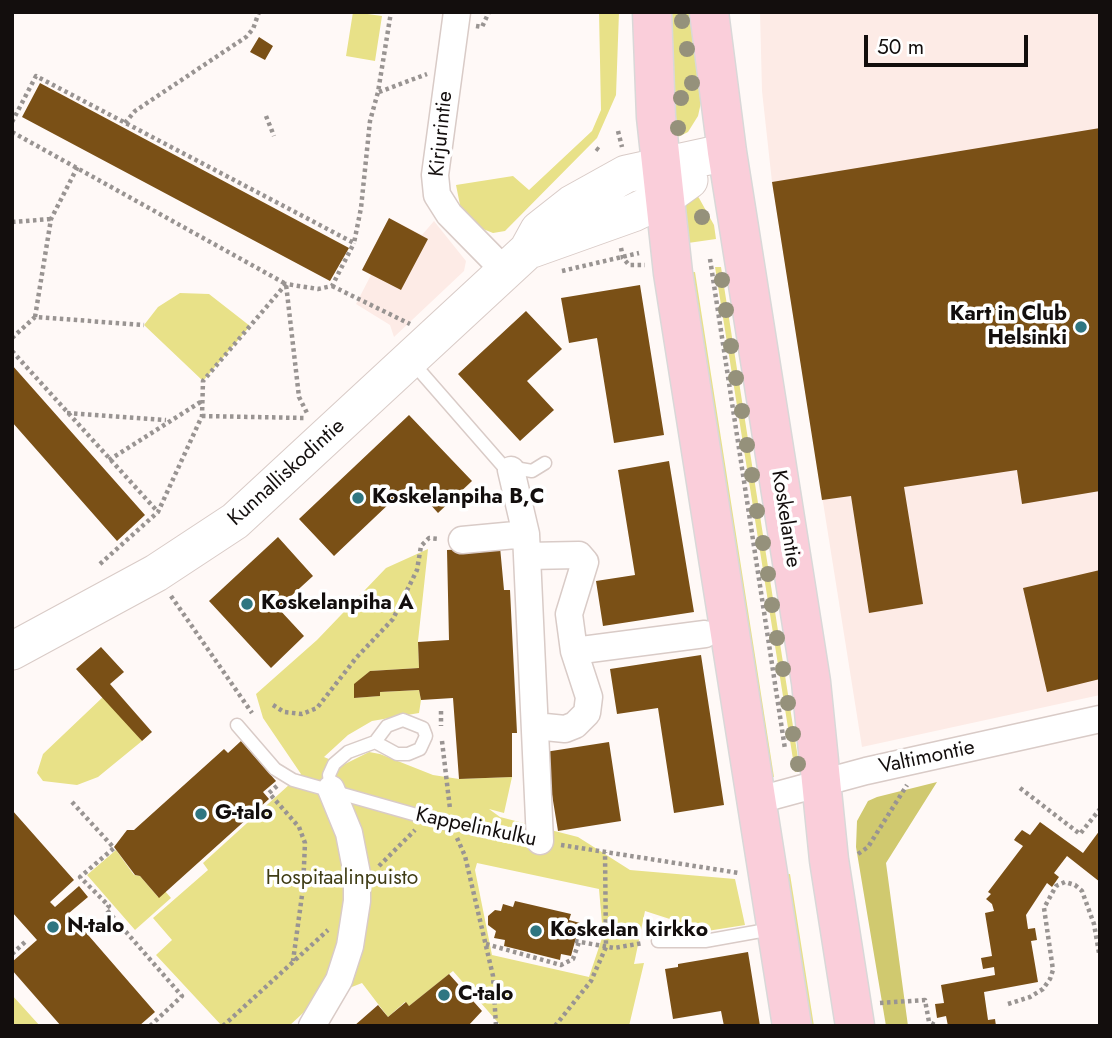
<!DOCTYPE html>
<html>
<head>
<meta charset="utf-8">
<style>
  body { margin:0 }
  #map { position:relative; width:1112px; height:1038px; overflow:hidden; background:#fff9f7; font-family:Jost,sans-serif }
  canvas { display:block }
  .frame { position:absolute; inset:0; border:14px solid #130e0d; pointer-events:none }
  .scale { position:absolute; left:864px; top:35px; width:164px; height:32px; box-sizing:border-box; border:4px solid #130e0d; border-top:0; padding-left:9px; font-size:21px; line-height:24px; white-space:nowrap; color:#130e0d; -webkit-text-stroke:5px #fff; paint-order:stroke }
</style>
</head>
<body>
<div id="map">
<canvas width="1112" height="1038"></canvas>
<div class="frame"></div>
<div class="scale">50 m</div>
</div>
<script>
const context = document.querySelector('canvas').getContext('2d');
context.lineJoin = 'round';
function fillPath(path, color) { context.fillStyle = color; context.fill(path, 'evenodd'); }
const toPath = rows => new Path2D(rows.map(r => 'M' + r).join(''));
function trace(path, color, width, dash) { context.strokeStyle = color; context.lineWidth = width; context.lineCap = dash ? 'butt' : 'round'; context.setLineDash(dash || []); context.stroke(path); }
function write(font, color, halo, rows, align = 'center') {
  context.font = font + ' Jost,sans-serif'; context.lineWidth = 7; context.setLineDash([]); context.textBaseline = 'middle'; context.strokeStyle = halo; context.fillStyle = color; for (const [text, x, y, turn = 0] of rows) {
    context.save(); context.translate(x, y); context.rotate((+turn || 0) * Math.PI / 180); context.textAlign = isNaN(turn) ? turn : align; if (halo) context.strokeText(text, 0, 0); context.fillText(text, 0, 0); context.restore();
  }
}
fillPath(toPath([
  [760,12,1100,12,1100,695,862,747,772,182,762,91],
  [389,218,422,235,434,221,466,261,464,271,394,337,390,325,356,304,371,275,362,270]
]), '#fdebe6');
fillPath(toPath([
  [353,12,382,16,375,61,346,56],
  [599,12,619,12,616,95,597,138,505,231,493,233,483,229,461,210,456,185,513,176,529,190,592,131,601,110],
  [666,12,695,12,702,98,698,116,688,132,678,137,673,132],
  [679,188,694,192,699,198,714,225,716,239,681,244],
  [715,267,721,267,800,771,795,772],
  [695,272,774,777,767,777,685,273],
  [180,293,209,294,250,326,203,381,144,325,158,307],
  [428,549,418,641,419,668,370,671,354,685,354,698,379,696,380,692,419,690,421,700,419,713,372,721,348,735,324,757,343,765,369,752,380,754,433,775,459,779,512,777,504,813,489,809,500,817,578,837,630,870,735,879,745,925,707,931,645,911,634,964,644,963,629,1026,501,1026,453,971,409,1006,405,1002,388,1017,362,983,316,1001,289,1026,222,1026,156,955,172,940,153,918,208,870,203,863,301,774,263,718,256,694,317,640,386,568],
  [477,863,599,889,603,935,589,977,492,955,475,870],
  [104,696,142,741,98,777,77,785,43,781,37,773,43,754],
  [116,850,134,875,140,876,158,897,165,891,171,898,135,930,87,875],
  [790,874,814,1026,805,1026,781,875],
  [12,995,40,1026,12,1026]
]), '#e8e188');
fillPath(toPath([
  [937,782,886,863,908,1026,886,1026,856,847,857,821,868,801,877,797]
]), '#d0c96f');
fillPath(toPath([
  [259,37,273,46,265,60,250,52],
  [40,83,349,248,330,281,22,117],
  [1100,128,1100,491,1022,504,1017,470,904,487,923,604,869,613,851,496,822,500,772,182],
  [389,218,428,239,401,290,362,270],
  [640,285,664,435,614,443,597,338,569,343,561,298],
  [526,311,562,349,527,381,554,410,520,441,458,374],
  [12,365,145,515,117,541,12,422],
  [409,415,472,481,438,513,411,483,334,556,299,519],
  [669,461,694,612,603,626,596,581,635,575,618,470],
  [278,537,313,576,278,608,304,636,271,668,209,601],
  [500,547,504,590,510,590,517,733,512,733,512,777,459,779,453,698,421,700,419,690,380,692,380,696,354,698,354,684,370,671,419,668,418,642,449,640,447,550],
  [1100,570,1100,679,1047,692,1023,588],
  [101,647,124,672,110,684,152,732,142,741,76,669],
  [701,655,724,805,674,813,658,708,617,714,610,669],
  [241,741,276,781,263,792,269,799,159,898,140,876,135,875,114,847,127,830,134,830,224,749,228,753],
  [609,742,621,821,558,831,545,752],
  [12,810,74,880,50,902,55,907,79,886,88,897,69,913,155,1012,139,1026,61,1026,12,970,12,962,37,940,12,912],
  [1040,822,1083,853,1100,830,1100,882,1067,856,1054,873,1059,877,1052,887,1047,883,1026,915,1028,929,1035,928,1037,940,1031,941,1038,982,984,992,988,1020,995,1019,996,1026,948,1026,946,1016,937,1018,935,1004,944,1003,941,985,995,975,994,967,983,969,981,958,992,956,985,913,994,911,992,904,986,899,991,894,988,892,1023,846,1014,840,1016,837,1022,830,1030,835],
  [515,901,571,914,569,920,580,923,571,956,561,954,560,960,504,946,505,940,494,938,496,931,488,925,488,916,495,910,501,911,503,904,513,907],
  [748,952,760,1026,724,1026,721,1011,673,1019,665,969,678,967,678,964],
  [449,974,482,1011,468,1026,354,1026,378,1005,388,1017,406,1002,409,1006]
]), '#7a5016');
const lane = toPath([
  [413,363,503,466,532,471,545,463],
  [403,720,423,728,426,736,420,749,408,754,397,754,375,742,387,726,403,720],
  [237,725,275,769,293,780,452,825],
  [331,789,329,775,334,764,348,752,375,742],
  [658,941,705,941,772,929]
]);
const street = toPath([
  [457,12,435,175,437,195,449,214,505,271],
  [511,470,526,534,527,556,579,555,585,562,569,614,574,651,589,697,587,713,575,725,565,729,535,726],
  [462,540,526,534],
  [527,556,540,841],
  [574,651,705,634],
  [755,801,866,771,1100,719],
  [312,1026,339,980,350,946,357,901,357,874,349,833,331,789]
]);
const secondary = toPath([
  [532,249,633,213,664,198,689,180],
  [12,651,156,573,235,521,528,250,539,230,572,204,626,174,727,152]
]);
const primary = toPath([
  [652,12,656,117,673,273,792,1026],
  [709,12,727,152,811,682,829,860,855,1026]
]);
trace(lane, '#d9cbc7', 15);
trace(street, '#d9cbc7', 29);
trace(secondary, '#d9cbc7', 39);
trace(primary, '#d9d8d8', 41);
trace(toPath([
  [476,26,482,27,489,12],
  [379,92,427,74],
  [266,116,274,136],
  [12,122,36,76,354,243,361,208,370,121,378,92,391,12],
  [125,123,135,111,246,37,253,29,259,12],
  [618,131,622,147],
  [12,132,286,284,299,397,308,415],
  [596,148,600,151],
  [12,222,51,219],
  [621,248,623,258,629,265,645,265],
  [710,259,785,749],
  [562,271,639,253],
  [332,286,410,324],
  [35,317,51,219,78,166],
  [12,338,35,317,144,325],
  [12,351,158,512],
  [67,413,166,420],
  [202,416,305,418],
  [109,460,202,401],
  [100,564,158,512,202,416,203,381,286,284,318,289,332,286,354,243],
  [171,596,252,713],
  [273,705,284,712,302,714,317,708,356,658,393,619,417,570,421,546,429,538,440,539],
  [441,711,441,726],
  [442,741,450,809],
  [277,786,269,793,299,827,305,843,303,888,293,961],
  [1020,788,1080,834,1100,809],
  [72,802,114,848,80,877,109,906,106,909,182,996,150,1026],
  [468,828,518,837],
  [457,838,465,856,493,976,496,1026],
  [561,845,739,873],
  [858,854,868,847,907,785],
  [379,866,415,830],
  [575,941,614,948,643,943],
  [486,944,561,965,573,959,579,942],
  [12,954,25,942],
  [880,1003,925,1000,929,1022,937,1026],
  [1008,1004,1030,997,1043,989,1050,979,1053,970,1044,908,1056,886,1065,882,1075,885,1082,891,1094,924,1099,953],
  [223,1026,328,930],
  [555,1026,591,981,606,947,605,852]
]), '#999492', 4.5, [3.5, 3.5]);
trace(lane, '#fff', 12);
trace(street, '#fff', 26);
trace(secondary, '#fff', 37);
trace(primary, '#faceda', 38);
context.fillStyle = '#95917b';
for (const [x, y] of [
  [682,21],
  [687,49],
  [692,83],
  [681,98],
  [678,128],
  [702,217],
  [722,280],
  [726,310],
  [731,346],
  [736,378],
  [742,411],
  [747,445],
  [752,475],
  [757,511],
  [763,543],
  [768,574],
  [772,605],
  [777,638],
  [783,669],
  [788,703],
  [793,734],
  [798,764]
]) { context.beginPath(); context.arc(x, y, 8, 0, 2 * Math.PI); context.fill(); }
for (const [x, y, r, color] of [
  [1081,327,7,"#2f7681"],
  [358,498,7,"#2f7681"],
  [247,604,7,"#2f7681"],
  [201,814,7,"#2f7681"],
  [53,927,7,"#2f7681"],
  [536,931,7,"#2f7681"],
  [444,995,7,"#2f7681"]
]) { const dot = new Path2D(); dot.arc(x, y, r, 0, 2 * Math.PI); context.fillStyle = color; context.fill(dot); trace(dot, '#fff', 2.5); }
write('21px', '#130e0d', '#fff', [
  ["Kirjurintie",442,134,-84],
  ["Kunnalliskodintie",287,473,-42],
  ["Koskelantie",785,519,81],
  ["Valtimontie",927,758,-12],
  ["Kappelinkulku",476,828,12]
]);
write('bold 21px', '#130e0d', '#fff', [
  ["Kart in Club",1067,315,"right"],
  ["Helsinki",1067,339,"right"],
  ["Koskelanpiha B,C",372,498],
  ["Koskelanpiha A",261,604],
  ["G-talo",215,814],
  ["N-talo",67,927],
  ["Koskelan kirkko",550,931],
  ["C-talo",458,995]
], 'left');
write('21px', '#3f3c15', '#fff', [
  ["Hospitaalinpuisto",342,879]
]);
</script>
</body>
</html>
